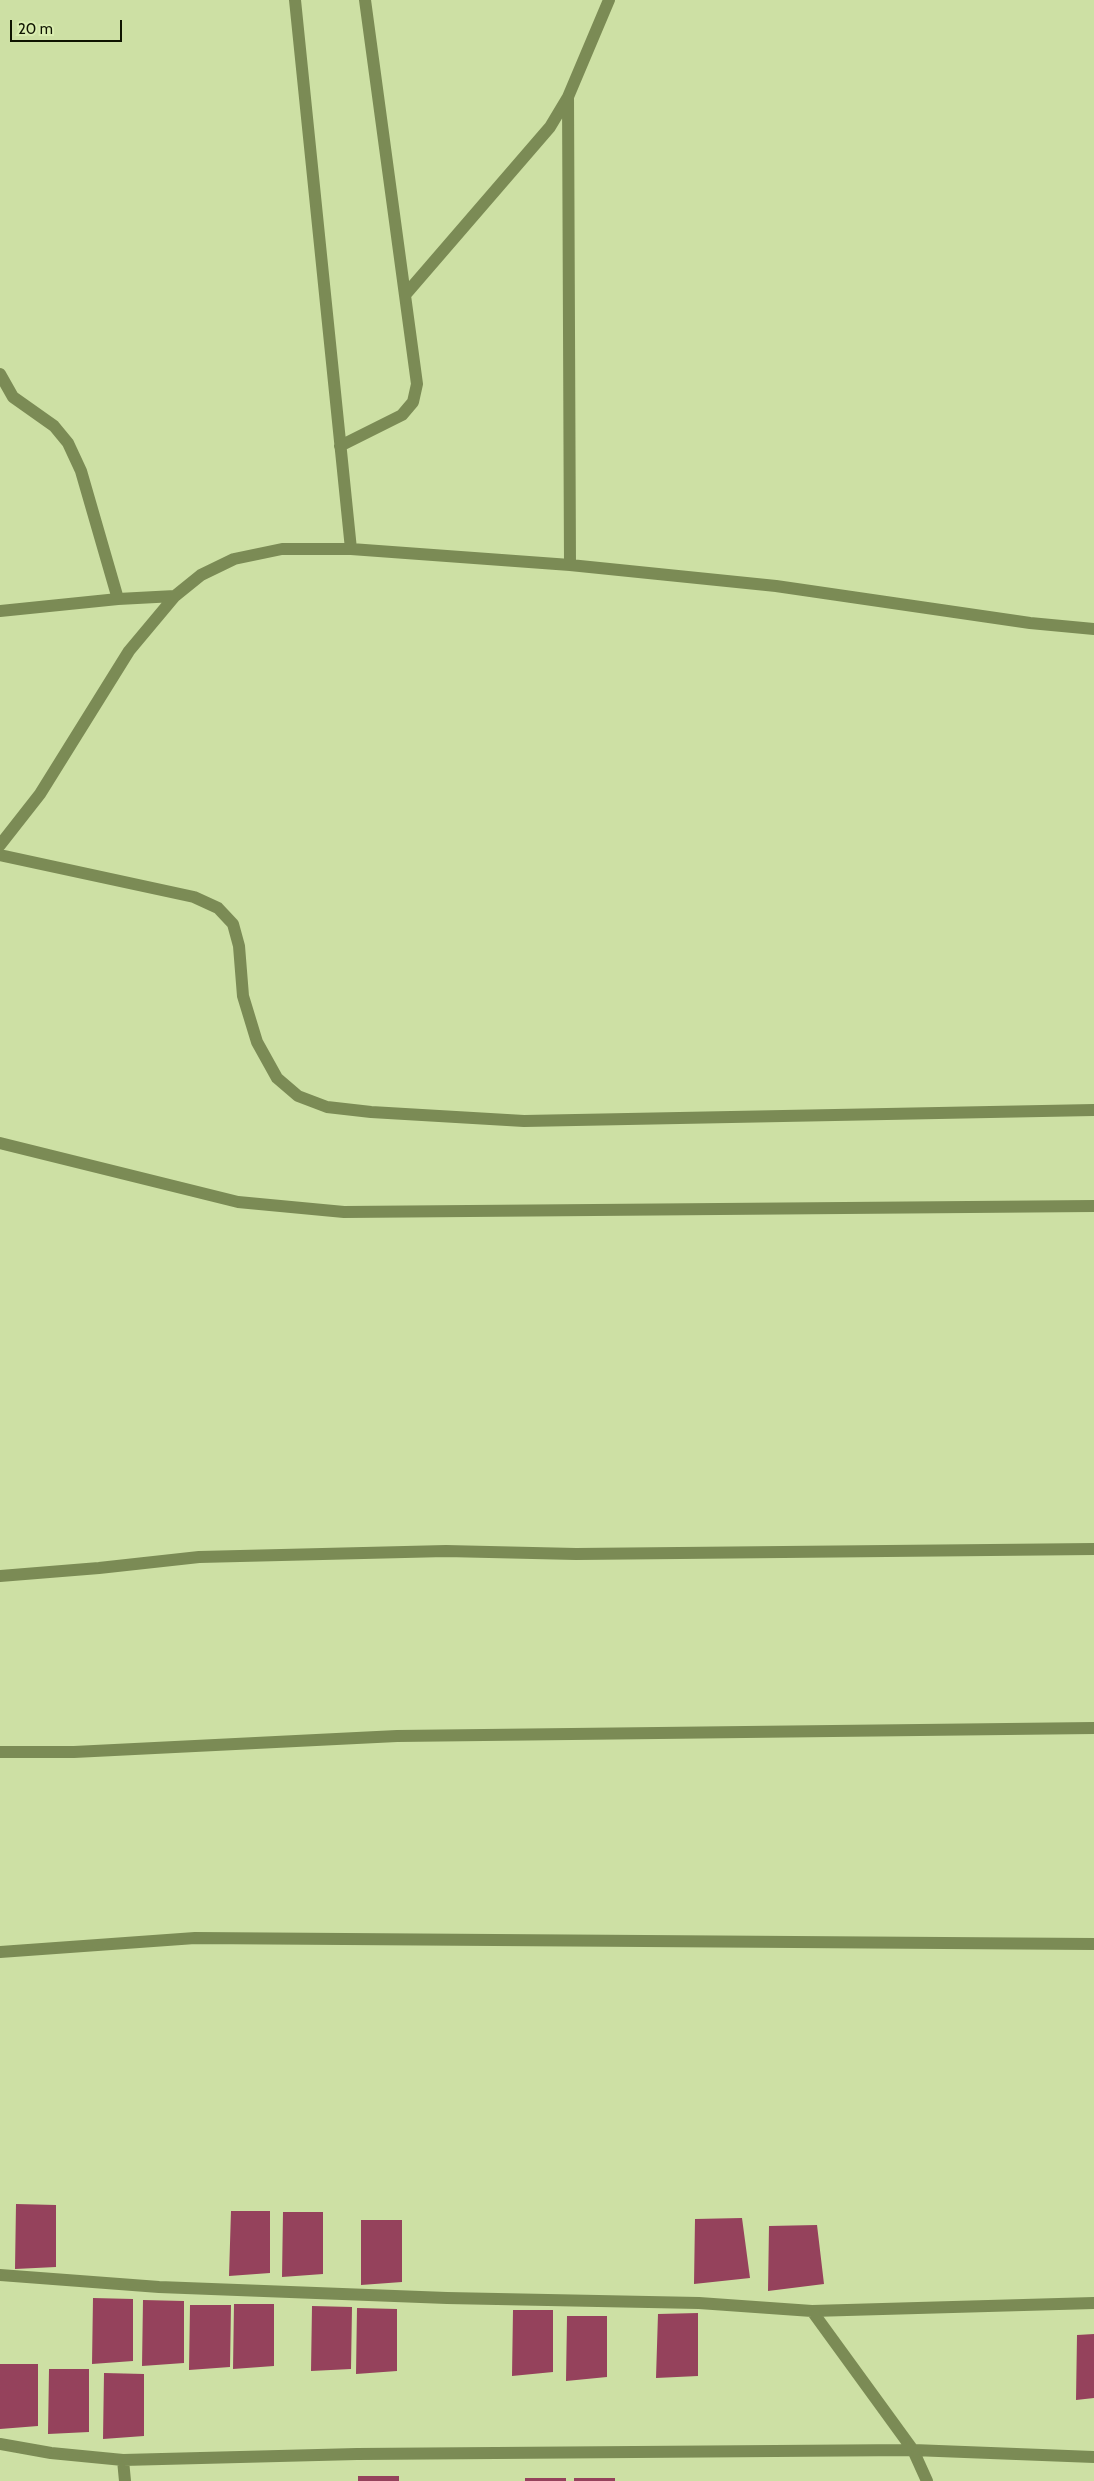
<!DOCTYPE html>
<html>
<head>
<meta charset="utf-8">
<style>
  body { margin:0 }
  #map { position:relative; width:1094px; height:2481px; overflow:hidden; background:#cde0a4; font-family:Cabin,sans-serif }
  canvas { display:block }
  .scale { position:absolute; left:10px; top:20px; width:112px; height:22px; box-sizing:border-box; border:2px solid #0f1401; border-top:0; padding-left:6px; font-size:15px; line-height:18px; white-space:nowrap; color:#0f1401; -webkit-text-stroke:4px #daedb0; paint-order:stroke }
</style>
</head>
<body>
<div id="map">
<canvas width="1094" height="2481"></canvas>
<div class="scale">20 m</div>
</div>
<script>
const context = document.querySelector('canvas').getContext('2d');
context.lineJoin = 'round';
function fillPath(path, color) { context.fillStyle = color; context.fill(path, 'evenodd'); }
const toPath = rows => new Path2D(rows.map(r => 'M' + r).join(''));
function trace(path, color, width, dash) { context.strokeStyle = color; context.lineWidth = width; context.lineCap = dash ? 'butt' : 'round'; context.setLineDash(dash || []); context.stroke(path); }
fillPath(toPath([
  [16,2204,56,2205,56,2267,15,2269],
  [231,2211,270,2211,270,2273,229,2276],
  [283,2212,323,2212,323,2274,282,2277],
  [742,2218,750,2278,694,2284,695,2219],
  [361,2220,402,2220,402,2282,361,2285],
  [817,2225,824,2284,768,2291,769,2226],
  [93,2298,133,2299,133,2361,92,2364],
  [143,2300,184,2301,184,2363,142,2366],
  [234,2304,274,2304,274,2366,233,2369],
  [190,2305,231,2305,230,2367,189,2370],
  [312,2306,352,2307,351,2369,311,2371],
  [357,2308,397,2309,397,2371,356,2374],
  [513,2310,553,2310,553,2372,512,2376],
  [698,2313,698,2376,656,2378,658,2314],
  [567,2316,607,2316,607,2377,566,2381],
  [1094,2334,1094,2398,1076,2400,1077,2335],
  [0,2364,38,2364,38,2426,0,2429],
  [49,2369,89,2369,89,2432,48,2434],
  [104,2373,144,2374,144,2436,103,2439],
  [358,2476,399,2476,399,2481,358,2481],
  [525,2478,566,2478,566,2481,525,2481],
  [574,2478,615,2478,615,2481,574,2481]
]), '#95425c');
trace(toPath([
  [295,0,351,549],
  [568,97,570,565],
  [405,295,550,127,568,97,609,0],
  [0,374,13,397,54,426,68,443,81,471,118,599],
  [340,446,402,415,413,402,417,384,365,0],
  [0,611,118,599,175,596],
  [0,845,40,794,129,651,175,596,201,575,234,559,282,549,351,549,570,565,776,586,1030,623,1094,629],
  [0,855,194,897,218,908,233,924,239,946,243,996,257,1042,277,1078,298,1096,327,1107,371,1112,524,1121,1094,1110],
  [0,1143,238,1202,344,1212,1094,1206],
  [0,1576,99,1568,199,1557,446,1551,576,1554,1094,1549],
  [0,1752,74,1752,397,1736,1094,1728],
  [0,1952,195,1938,1094,1944],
  [0,2275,159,2287,447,2298,699,2303,812,2311,1094,2303],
  [812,2311,913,2450,927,2481],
  [0,2444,51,2453,123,2460,357,2454,913,2450,1094,2457],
  [123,2460,125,2481]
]), '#7b8b55', 12);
</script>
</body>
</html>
